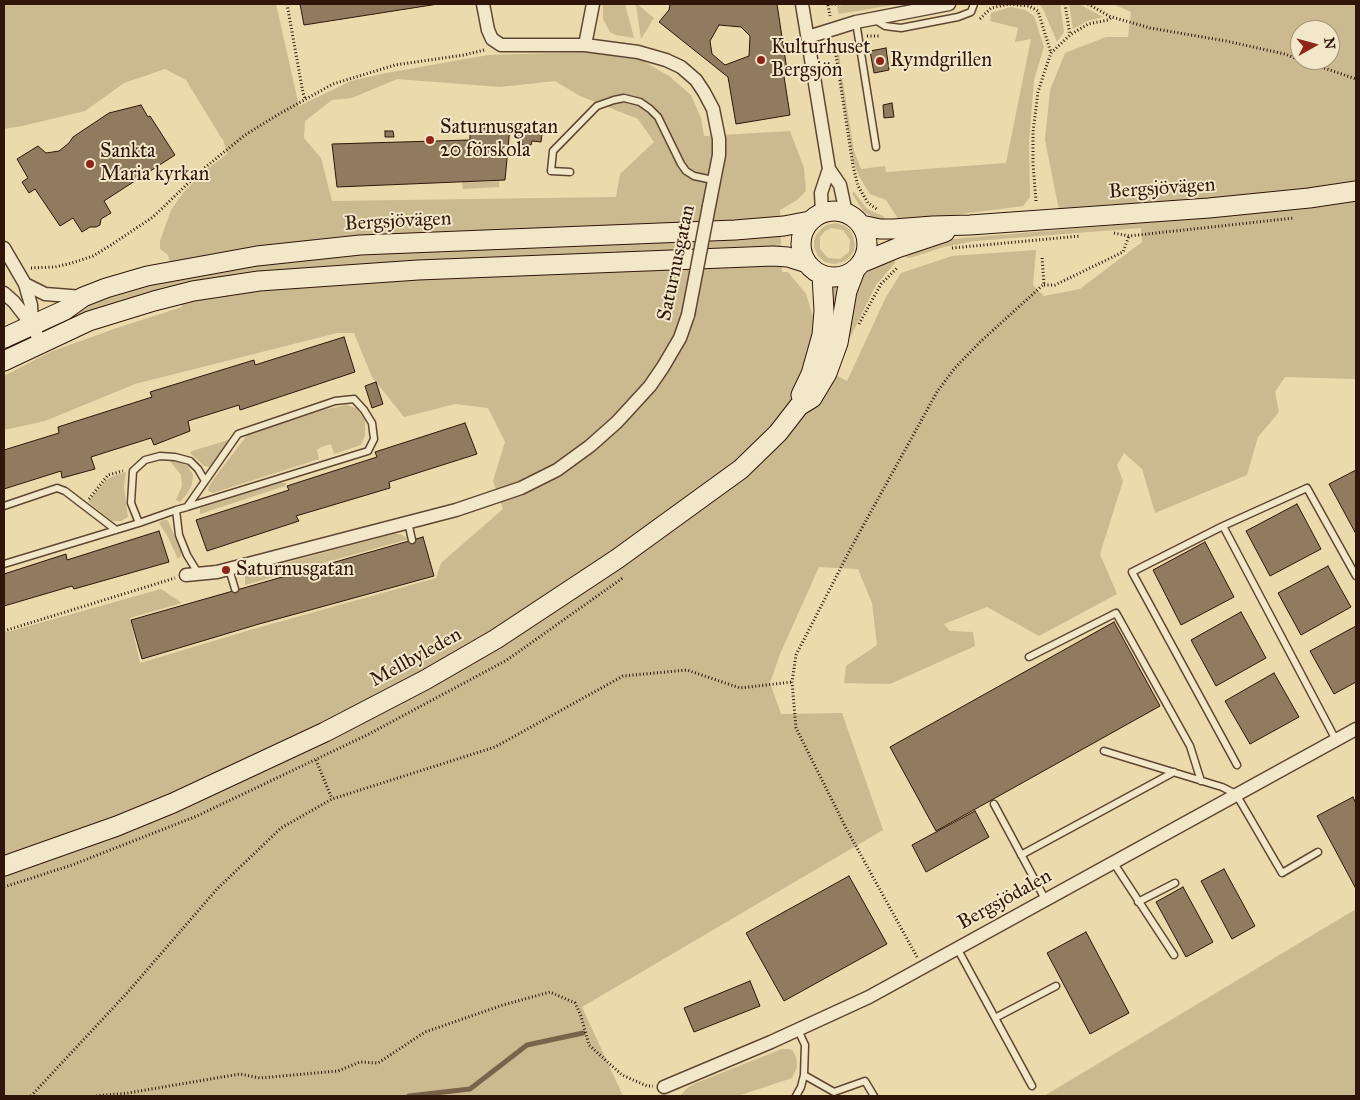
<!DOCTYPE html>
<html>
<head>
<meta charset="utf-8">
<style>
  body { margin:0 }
  #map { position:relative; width:1360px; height:1100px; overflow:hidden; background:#ebdaab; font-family:"IM FELL Great Primer",serif }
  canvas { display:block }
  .frame { position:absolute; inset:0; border:5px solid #30150b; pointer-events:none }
  .north { position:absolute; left:1290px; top:20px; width:50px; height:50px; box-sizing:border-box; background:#f2e7c8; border:1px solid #a4937c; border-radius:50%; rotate:83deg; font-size:14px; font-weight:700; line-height:20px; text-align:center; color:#30150b }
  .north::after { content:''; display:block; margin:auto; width:18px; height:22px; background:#8f2418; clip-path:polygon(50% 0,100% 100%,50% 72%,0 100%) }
</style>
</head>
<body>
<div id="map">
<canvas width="1360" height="1100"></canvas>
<div class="frame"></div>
<div class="north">N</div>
</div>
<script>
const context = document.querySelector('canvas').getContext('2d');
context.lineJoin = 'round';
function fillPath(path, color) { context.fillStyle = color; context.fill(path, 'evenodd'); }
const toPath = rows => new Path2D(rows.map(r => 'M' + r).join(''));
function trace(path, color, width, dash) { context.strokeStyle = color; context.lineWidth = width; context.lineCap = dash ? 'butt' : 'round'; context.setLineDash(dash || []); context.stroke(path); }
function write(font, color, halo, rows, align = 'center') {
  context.font = font + ' "IM FELL Great Primer",serif'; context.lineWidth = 4; context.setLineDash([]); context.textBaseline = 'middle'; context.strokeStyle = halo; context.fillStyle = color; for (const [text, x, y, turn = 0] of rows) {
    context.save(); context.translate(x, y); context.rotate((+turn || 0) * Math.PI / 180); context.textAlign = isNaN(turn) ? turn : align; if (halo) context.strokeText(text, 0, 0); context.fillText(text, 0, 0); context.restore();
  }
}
fillPath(toPath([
  [4,4,276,4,299,106,351,81,381,74,488,55,591,52,634,57,643,61,669,76,691,95,701,118,704,136,790,131,804,168,806,191,797,200,780,210,782,272,788,272,806,294,814,320,811,362,829,287,840,288,823,368,847,381,886,297,901,273,952,256,1036,250,1033,285,1044,296,1080,289,1142,242,1141,228,975,241,944,247,910,258,906,257,902,253,948,240,963,238,1140,223,1139,204,1059,210,1045,140,1050,90,1065,53,1106,37,1128,37,1131,12,1113,4,1356,4,1356,379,1285,377,1275,392,1279,412,1258,437,1247,475,1155,513,1142,469,1124,453,1117,465,1123,481,1100,554,1117,594,1039,636,987,607,944,624,950,631,973,632,975,646,890,684,844,683,846,666,877,645,872,603,858,569,819,567,780,654,770,683,781,714,842,713,883,830,582,1007,623,1096,4,1096,4,633,161,589,182,603,130,618,140,663,250,630,436,578,441,563,503,509,493,481,505,442,488,408,455,404,404,417,372,377,354,333,337,333,135,384,45,421,4,430,4,376,50,352,114,329,182,307,177,288,68,323,54,324,58,318,109,298,174,279,168,255,160,249,160,241,171,210,183,193,203,172,227,154,223,139,222,139,186,80,165,69,124,83,85,111,22,126,4,129],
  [1300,30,1330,30,1330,60,1300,60],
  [397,79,500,87,555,81,580,96,638,119,654,142,620,174,616,197,332,201,321,158,304,138,305,121,332,100,352,98],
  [603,4,625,4,634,38,616,35,610,32,603,19],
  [637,4,654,18,641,39,636,5],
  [849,4,899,4,839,14,837,6],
  [1039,4,1060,4,1064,32,1057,42,1043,9],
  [1069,4,1079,4,1103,17,1087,21,1073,29],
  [1011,7,1025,10,1034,16,1044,47,1034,80,1029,142,1030,197,1023,206,900,222,886,200,870,194,860,178,853,162,839,74,837,53,838,44,841,70,854,151,861,169,885,166,886,172,1006,163,1031,39,1015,42,1018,28,990,21,991,13],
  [499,181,499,187,463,189,462,182],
  [854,192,867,209,883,216,886,220,874,218,863,211,853,195,852,193],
  [836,223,845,226,850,230,853,236,855,245,854,251,848,259,843,262,834,264,825,262,818,256,814,247,814,241,816,235,822,228,827,225],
  [831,228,843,230,850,240,849,252,840,259,828,258,820,249,820,237,825,231],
  [895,256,895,263,876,285,840,358,860,279,876,265],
  [347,405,356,408,365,420,365,435,361,445,334,454,331,444,321,447,317,450,319,459,213,493,208,491,209,486,218,473,248,434,327,409],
  [228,440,229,442,210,467,204,466,190,453,192,451],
  [170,461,175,461,188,466,193,475,192,484,187,494,180,502,176,500,182,486,181,475],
  [126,472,124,487,128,517,121,521,112,521,88,502,104,482,111,477],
  [280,483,287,483,285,486,200,514,200,508],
  [163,520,167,520,169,523,181,551,181,556,178,559,168,537,159,523],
  [394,534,400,534,409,539,245,585,245,576,252,571,262,571,281,566,281,564],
  [1356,909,1356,1096,1044,1096],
  [782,1049,790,1049,793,1051,796,1057,797,1067,792,1078,738,1096,680,1096,687,1088,696,1083]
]), '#cbb990');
trace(toPath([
  [409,1096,470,1089,527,1045,583,1033]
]), '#7a634b', 5);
const building = toPath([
  [300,4,438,4,304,25,300,4],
  [670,4,777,4,787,70,783,70,790,115,736,124,728,77,659,22,669,10,670,4],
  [719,25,741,27,750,36,749,56,725,65,712,54,710,41,719,25],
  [886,48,889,70,874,73,870,51,886,48],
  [892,103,894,117,884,118,883,105,892,103],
  [141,105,148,117,150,116,175,155,104,201,111,213,101,219,100,225,96,227,90,227,82,232,73,218,60,226,35,189,29,193,22,182,28,178,17,159,38,146,46,153,59,151,69,143,73,137,109,113,141,105],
  [510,127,505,180,337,187,332,144,470,140,470,129,510,127],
  [519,129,542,134,541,142,532,141,531,145,518,144,519,129],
  [385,131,393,131,394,137,385,137,385,131],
  [344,337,355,372,240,410,239,405,188,421,190,431,154,445,151,438,91,457,95,469,62,478,61,471,4,489,4,450,59,433,58,427,152,397,150,392,254,360,255,365,344,337],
  [376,382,383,404,372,408,365,386,376,382],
  [465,423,477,454,389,482,390,488,296,516,299,521,207,551,196,520,289,490,287,486,377,457,375,452,465,423],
  [1356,470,1356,534,1329,484,1356,470],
  [1297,504,1321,549,1270,576,1246,531,1297,504],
  [159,531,169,562,74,589,72,586,4,606,4,574,66,554,67,560,159,531],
  [423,537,434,576,259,624,142,659,131,620,423,537],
  [1205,542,1234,597,1181,625,1153,570,1205,542],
  [1328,566,1351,607,1301,635,1278,593,1328,566],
  [1241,612,1266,658,1216,686,1191,640,1241,612],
  [1114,622,1160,706,936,831,890,747,1114,622],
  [1356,626,1356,682,1334,694,1310,651,1356,626],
  [1274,673,1299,717,1250,744,1225,701,1274,673],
  [1353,797,1356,804,1356,889,1317,816,1353,797],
  [975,811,989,837,926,872,912,845,975,811],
  [1224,869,1255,926,1232,939,1201,881,1224,869],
  [849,876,887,944,784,1001,746,933,849,876],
  [1183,887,1213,942,1186,957,1156,902,1183,887],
  [1086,932,1129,1013,1090,1034,1047,953,1086,932],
  [750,981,760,1006,694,1032,684,1008,750,981]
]);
fillPath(building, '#917b5e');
trace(building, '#30150b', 1);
const lane = toPath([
  [874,19,885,26,901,28,958,17,971,12,974,4],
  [856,22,876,147],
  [570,172,551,171,553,151,597,106,614,100,624,98,640,102,650,109,658,117,681,164,686,171,694,176,713,180],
  [4,506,57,488,65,491,116,530],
  [187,507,238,434,335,401,354,399,364,410,372,423,374,439,368,451,187,507,176,510,179,535,187,555,198,573],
  [176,510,139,523,131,503,133,471,145,460,160,456,175,457,190,461,198,469,205,481],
  [408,522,412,540],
  [1223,526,1336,740],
  [4,564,139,523],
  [229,569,235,589],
  [1029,657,1116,613,1190,746,1201,781],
  [1104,751,1222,787,1236,794,1282,873,1318,852],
  [1237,765,1132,572,1223,526,1307,488,1356,576],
  [994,804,1045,899],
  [1021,855,1174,772],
  [1113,862,1174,955],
  [1138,902,1175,883],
  [957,948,1032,1086],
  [995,1018,1056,986],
  [804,1075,834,1092,865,1081,874,1096],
  [796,1096,801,1087,804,1075,805,1045,798,1030]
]);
const street = toPath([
  [483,4,488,30,492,39,501,45,585,45,638,52,666,60,681,67,696,80,704,92,713,109,719,139,719,155,709,206],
  [802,4,829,169,840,185,846,213],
  [808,37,856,22,949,4],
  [585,45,593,4],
  [822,213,821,193,829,169],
  [4,248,25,284,31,305,32,325],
  [25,284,45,294,83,297],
  [4,293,14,302,32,325,41,343],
  [186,575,217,572,456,510,521,488,557,470,590,446,617,422,650,386,663,367,680,338,688,315],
  [664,1087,771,1042,869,997,1356,729]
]);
const secondary = toPath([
  '801 244a33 33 0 1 1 66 0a33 33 0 1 1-66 0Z',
  [861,225,880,229,894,229,933,226,970,225,1209,208,1309,198,1356,191],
  [861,263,897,248,945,232],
  [4,338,65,310,83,297,106,288,147,276,257,256,360,245,735,230,784,226,810,221],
  [4,361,89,321,154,301,193,291,259,281,418,270,773,256,788,257,807,263],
  [801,395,811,374,822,335,824,311,822,275],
  [4,866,117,826,173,803,325,732,425,680,496,639,617,559,741,469,778,433,799,406,812,398,827,373,838,343,847,291,855,270]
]);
trace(lane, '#5f4633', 9);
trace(street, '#5f4633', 15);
trace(secondary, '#30150b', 21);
trace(toPath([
  [287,4,303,93,305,98],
  [828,4,839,4],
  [1065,4,1070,35],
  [1088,4,1111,17],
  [828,5,830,16],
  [980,19,991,8,1009,4,1029,6,1038,11,1051,53],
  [867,36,881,36],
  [834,42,853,166,858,186,868,203,878,210],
  [1301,60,1356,79],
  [1036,201,1033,164,1033,132,1038,92,1044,73,1051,53,1070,35,1088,24,1108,20,1112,17,1150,28,1226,41,1285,54,1300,60],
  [1114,233,1129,236,1294,218],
  [952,248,1080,236],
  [31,268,55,267,72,263,93,256,111,245,153,217,202,170,245,135,279,114,333,84,395,65,464,55,484,50],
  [1044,285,1055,285,1123,252,1129,236],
  [859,324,881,284,897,268],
  [89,499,108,475,123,471],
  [4,631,175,578],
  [316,760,332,799],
  [4,887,72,865,197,816,367,735,507,660,624,577],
  [917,957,846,828,796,728,792,682,796,655,852,546,937,392,954,369,980,342,1044,284,1042,257],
  [31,1096,127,993,217,889,281,828,332,799,495,747,623,676,687,670,740,688,792,682],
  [96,1096,128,1093,240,1074,260,1078,338,1071,360,1062,378,1063,425,1032,503,1005,550,992,575,1003,581,1016,589,1045,622,1075,647,1086,653,1086]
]), '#30150b', 3, [1, 2.5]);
trace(lane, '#f2e7c8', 6);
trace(street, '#f2e7c8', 12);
trace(secondary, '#f2e7c8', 19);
const streetBridge = toPath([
  [688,315,709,206]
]);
trace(streetBridge, '#5f4633', 15, []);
trace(streetBridge, '#f2e7c8', 12);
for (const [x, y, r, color] of [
  [761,60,5,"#8f2418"],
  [880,61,5,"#8f2418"],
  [430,140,5,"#8f2418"],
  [90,164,5,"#8f2418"],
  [226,570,5,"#8f2418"]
]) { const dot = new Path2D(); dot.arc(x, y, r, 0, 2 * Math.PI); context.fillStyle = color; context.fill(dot); trace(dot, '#f2e7c8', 2); }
write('20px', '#30150b', '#f2e7c8', [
  ["Kulturhuset",771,48],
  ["Bergsjön",771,71],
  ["Rymdgrillen",890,61],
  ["Saturnusgatan",440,128],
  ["20 förskola",440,151],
  ["Sankta",100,152],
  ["Maria kyrkan",100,175],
  ["Saturnusgatan",236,570]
], 'left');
write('20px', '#30150b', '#f2e7c8', [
  ["Bergsjövägen",1162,189,-4],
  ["Bergsjövägen",398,222,-3],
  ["Saturnusgatan",677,263,-78],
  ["Mellbyleden",416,658,-29],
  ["Bergsjödalen",1005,900,-29]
]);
</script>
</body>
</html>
